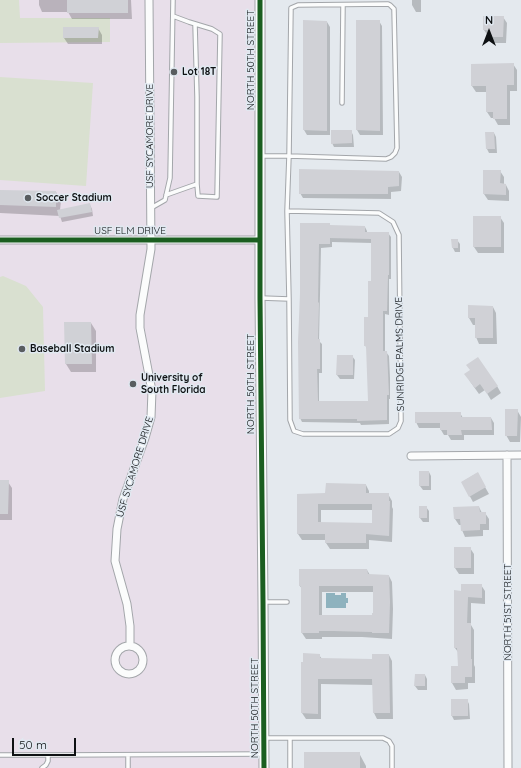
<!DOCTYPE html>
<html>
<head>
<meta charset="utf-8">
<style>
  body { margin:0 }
  #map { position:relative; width:521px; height:768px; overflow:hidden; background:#e4e9ee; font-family:Quicksand,sans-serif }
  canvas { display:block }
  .north { position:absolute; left:469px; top:12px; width:40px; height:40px; -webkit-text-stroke:3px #e1e9f1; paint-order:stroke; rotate:0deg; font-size:11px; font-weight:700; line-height:16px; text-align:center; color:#0e1113 }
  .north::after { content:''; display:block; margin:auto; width:14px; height:18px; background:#0e1113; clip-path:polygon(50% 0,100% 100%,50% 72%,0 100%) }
  .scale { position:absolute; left:12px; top:738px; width:64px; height:18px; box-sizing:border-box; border:2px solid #0e1113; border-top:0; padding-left:5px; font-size:12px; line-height:14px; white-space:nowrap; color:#0e1113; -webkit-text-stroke:3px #e1e9f1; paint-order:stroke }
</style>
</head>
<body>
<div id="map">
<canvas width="521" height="768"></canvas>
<div class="north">N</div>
<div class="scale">50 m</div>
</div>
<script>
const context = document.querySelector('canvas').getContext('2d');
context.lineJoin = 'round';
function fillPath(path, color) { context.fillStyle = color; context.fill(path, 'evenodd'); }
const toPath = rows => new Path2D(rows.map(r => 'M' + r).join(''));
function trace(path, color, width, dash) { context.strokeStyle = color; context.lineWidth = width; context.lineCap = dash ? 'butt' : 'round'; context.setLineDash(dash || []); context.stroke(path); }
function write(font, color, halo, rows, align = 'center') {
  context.font = font + ' Quicksand,sans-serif'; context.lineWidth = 3; context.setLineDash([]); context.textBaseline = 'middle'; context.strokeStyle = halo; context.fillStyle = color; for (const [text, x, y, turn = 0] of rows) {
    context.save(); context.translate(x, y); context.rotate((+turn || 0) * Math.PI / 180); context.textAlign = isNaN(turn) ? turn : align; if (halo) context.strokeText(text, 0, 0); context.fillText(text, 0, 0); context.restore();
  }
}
fillPath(toPath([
  [0,0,266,0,265,768,0,768]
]), '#e8dfea');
fillPath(toPath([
  [0,0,19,0,20,18,110,18,110,42,0,43],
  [0,77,93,83,86,186,0,180],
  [3,276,26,286,43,307,45,391,0,398,0,277]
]), '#d9e0d0');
fillPath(toPath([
  [326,593,335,593,335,595,341,595,341,593,346,593,346,598,348,598,348,603,346,603,346,608,326,608]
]), '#8eb2be');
fillPath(toPath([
  [39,0,131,0,132,19,72,19,68,12,42,12,39,5],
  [412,0,421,0,421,12,416,12,412,5],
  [503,17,507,23,506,43,494,43,491,36,488,36,484,30],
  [304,21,327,22,330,27,330,135,307,135,304,130],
  [379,21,382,26,383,135,360,135,357,130],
  [98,28,102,35,102,44,68,44,64,38],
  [513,64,517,70,517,91,510,91,510,125,498,125,494,118,491,118,487,112,487,92,476,92,472,86],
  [351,131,353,135,354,147,334,147,332,143],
  [494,133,496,137,497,153,489,153,487,149],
  [500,171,504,177,504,184,506,185,509,191,509,201,488,200,484,194],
  [399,172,402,177,401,191,391,192,391,199,303,198,300,193],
  [0,191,56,192,61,201,60,210,90,205,92,209,93,216,62,222,60,216,0,213],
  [500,217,504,223,504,253,478,253,474,247],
  [301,224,330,226,365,227,367,231,367,233,388,233,391,237,391,279,389,279,389,315,385,314,385,352,386,352,389,356,390,378,390,399,389,399,389,424,361,425,360,423,302,422,300,418],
  [332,242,372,243,372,282,365,345,367,349,369,402,319,402,319,373,322,373,322,344,319,341,321,248,332,247],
  [452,240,457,240,460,244,460,252,455,252,453,248],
  [469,306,493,307,496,313,497,344,479,344,476,337,476,325,473,325,469,318],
  [91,323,96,331,96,372,71,372,66,364],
  [352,356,355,360,354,379,340,379,337,375],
  [469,380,497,386,501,393,491,400,485,390,479,394],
  [517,410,521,417,520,442,510,442,506,435],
  [460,413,463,418,491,418,494,423,494,435,464,435,464,440,451,440,448,435,444,435,441,430,441,428,419,428,416,422],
  [429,472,431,476,431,490,423,490,420,486],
  [477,473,489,494,473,502,462,482],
  [0,482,8,482,12,488,12,520,0,520],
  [366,485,369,491,369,494,388,494,392,501,392,507,393,509,392,542,369,540,369,549,330,549,326,543,326,540,302,540,298,534,298,495,326,494],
  [321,510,373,510,373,524,321,523],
  [426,507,429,511,429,522,423,522,420,518],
  [479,507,482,513,485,513,489,519,489,530,483,530,483,536,465,537,462,530,462,525,459,525,455,519],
  [470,548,474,554,474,574,459,574,455,568],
  [367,570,370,575,389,576,392,582,393,609,392,639,362,637,322,637,322,639,306,639,302,633,302,589,300,586],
  [322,592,374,592,373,616,322,616],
  [481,585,485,591,485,604,471,603,471,625,474,630,474,665,475,667,475,683,468,683,468,689,456,690,452,683,452,667,459,667,458,652,455,648,462,592],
  [319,655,322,659,373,660,389,655,392,661,393,719,377,719,374,713,373,685,321,684,321,719,306,719,302,713],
  [425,675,427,679,427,690,418,690,415,686],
  [467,700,469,704,470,719,454,720,452,716],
  [359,753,366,766,366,768,305,768]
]), '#0003');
fillPath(toPath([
  [67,0,128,0,128,13,67,13],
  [483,16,504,16,503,37,490,37,490,30,483,30],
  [303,20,327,21,327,131,303,130],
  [356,20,380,20,380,131,356,130],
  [63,27,99,27,98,38,63,38],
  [514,63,514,85,507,85,507,119,493,119,493,112,486,112,486,86,471,86,471,64],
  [331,130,352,130,352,143,331,144],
  [485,132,494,132,495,149,486,149],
  [299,169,399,171,399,186,388,187,388,194,299,194],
  [483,170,501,170,500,183,506,184,506,195,483,194],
  [0,190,56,191,56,207,0,205],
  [90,203,92,212,59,218,57,210],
  [473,216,501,216,501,247,473,247],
  [300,223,330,223,330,225,365,226,365,232,389,232,389,275,388,275,387,311,383,311,383,351,387,351,389,395,387,395,387,420,357,421,357,419,299,419,298,342,300,293],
  [330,238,371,239,371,281,368,281,368,317,364,317,364,346,366,346,368,401,318,401,317,369,320,369,320,339,318,339,319,303,318,302,319,244,330,244],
  [451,239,458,239,458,248,452,248],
  [468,305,493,306,493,338,475,338,475,318,468,318],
  [64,322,91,322,92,364,65,364],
  [337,355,353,355,353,375,336,375],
  [478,357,498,386,487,394,480,384,475,388,464,374,470,370,466,365],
  [505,409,518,409,517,436,505,436],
  [415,412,461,412,461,417,491,417,492,430,461,430,462,435,447,435,447,430,440,430,440,423,415,423],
  [419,471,429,471,429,486,419,486],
  [478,472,486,487,469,497,461,482],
  [0,480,9,480,8,514,0,514],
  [326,483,366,484,366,493,389,493,389,501,390,501,389,536,366,534,366,543,325,543,325,534,297,534,297,494,325,493],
  [318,504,372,504,372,523,318,522],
  [419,506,427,506,427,518,419,518],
  [479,506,480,512,486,512,486,524,480,524,480,530,461,531,460,519,454,519,453,507],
  [454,547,471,547,471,568,454,568],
  [299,569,367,569,368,574,389,575,390,602,389,633,372,633,372,632,334,631,319,631,319,633,301,633,301,586,299,586],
  [319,586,373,586,373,613,372,613,372,615,319,615],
  [461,584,482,584,482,598,468,597,467,623,471,623,471,659,472,659,472,677,465,677,465,683,451,683,451,666,458,666,457,648,454,648,454,590,461,591],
  [303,653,320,654,320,658,372,659,372,654,389,654,390,713,373,713,372,679,318,679,318,714,301,713,301,662,303,662],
  [415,674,425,674,425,686,414,686],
  [451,699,468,699,468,716,451,716],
  [304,752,360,752,360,768,304,768]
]), '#d0d1d6');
const service = toPath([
  [195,24,197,97,197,184],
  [342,103,343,5],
  [262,156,289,156,386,159,391,157,395,153,397,148,394,9,390,5,388,4,298,5,291,8,289,156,287,211],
  [166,195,197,184,198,196,217,197,220,34,212,29,189,22,173,16],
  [151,208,165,200,170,178,173,0],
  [261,298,289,299,290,420,294,431,303,434,389,434,398,428,401,421,399,235,393,222,379,213,287,211,289,299],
  [264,602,287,602],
  [265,738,383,738,389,741,392,746,392,768],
  [0,755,57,755,263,754],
  [42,768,46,765,48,761,48,755],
  [128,768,128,755],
  [290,768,290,738]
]);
const minor = toPath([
  [0,240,260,240],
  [507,455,508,768],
  [411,456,521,455],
  [130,646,130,626,127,604,115,561,117,529,123,499,145,438,151,417,152,391,140,328,140,315,151,249,149,0],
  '115 660a14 14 0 1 1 28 0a14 14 0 1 1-28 0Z'
]);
const tertiary = toPath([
  [260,0,260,298,263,602,264,768]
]);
trace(service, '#a3a6aa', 5.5);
trace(minor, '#a3a6aa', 9);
trace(tertiary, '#a3a6aa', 11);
trace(service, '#fbfcfc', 3.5);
trace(minor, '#fbfcfc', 7);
trace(tertiary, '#fbfcfc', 9);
trace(toPath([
  [260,0,260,298,263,602,264,768],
  [0,240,260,240]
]), '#1b5e20', 5);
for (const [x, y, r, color] of [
  [174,72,4,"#595d60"],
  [28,198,4,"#595d60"],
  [22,349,4,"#595d60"],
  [133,384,4,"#595d60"]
]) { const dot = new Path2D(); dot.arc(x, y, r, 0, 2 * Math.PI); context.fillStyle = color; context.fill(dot); trace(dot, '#e1e9f1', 1.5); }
write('10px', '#0e1113', '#e1e9f1', [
  ["NORTH 50TH STREET",251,60,-90],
  ["USF SYCAMORE DRIVE",150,136,-90],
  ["USF ELM DRIVE",130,231],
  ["SUNRIDGE PALMS DRIVE",400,354,-91],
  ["NORTH 50TH STREET",251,384,-90],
  ["USF SYCAMORE DRIVE",135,467,-73],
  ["NORTH 51ST STREET",508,612,-90],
  ["NORTH 50TH STREET",255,708,-90]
]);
write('bold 10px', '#0e1113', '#e1e9f1', [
  ["Lot 18T",182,72],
  ["Soccer Stadium",36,198],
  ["Baseball Stadium",30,349],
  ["University of",141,378],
  ["South Florida",141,390]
], 'left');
</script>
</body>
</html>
